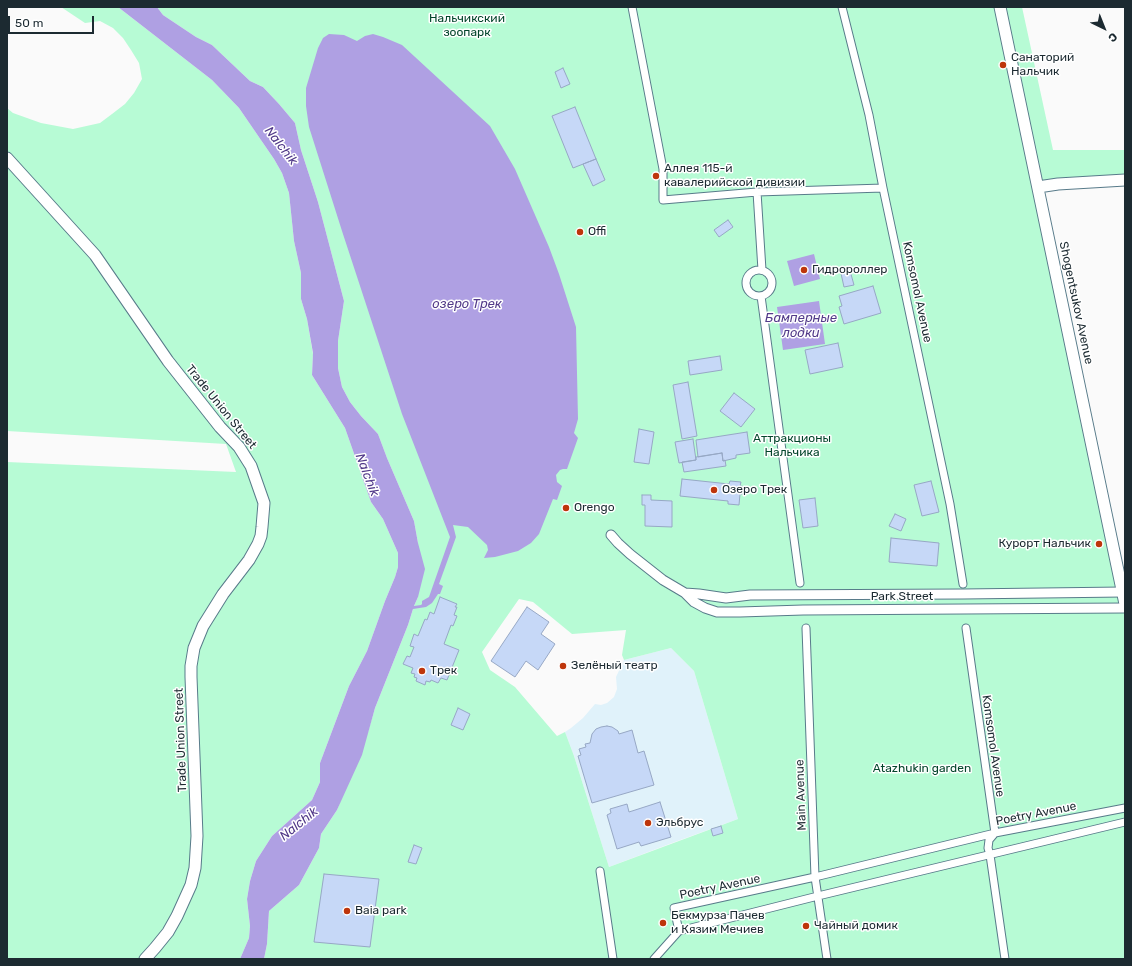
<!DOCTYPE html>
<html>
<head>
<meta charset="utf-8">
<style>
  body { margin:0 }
  #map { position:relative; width:1132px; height:966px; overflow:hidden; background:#fafafa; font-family:Rubik,sans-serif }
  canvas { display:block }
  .frame { position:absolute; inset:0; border:8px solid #1c2a31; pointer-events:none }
  .north { position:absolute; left:1084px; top:8px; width:40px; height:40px; -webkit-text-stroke:3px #fff; paint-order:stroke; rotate:137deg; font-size:11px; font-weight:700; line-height:16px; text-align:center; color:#1c2a31 }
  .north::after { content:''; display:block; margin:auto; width:14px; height:18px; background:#1c2a31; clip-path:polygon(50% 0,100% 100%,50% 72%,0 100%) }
  .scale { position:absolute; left:8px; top:16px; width:86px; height:18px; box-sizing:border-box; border:2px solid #1c2a31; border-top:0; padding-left:5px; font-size:12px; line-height:14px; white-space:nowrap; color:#1c2a31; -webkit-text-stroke:3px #fff; paint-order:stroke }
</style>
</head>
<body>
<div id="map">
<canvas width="1132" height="966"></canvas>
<div class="frame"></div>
<div class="north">С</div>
<div class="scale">50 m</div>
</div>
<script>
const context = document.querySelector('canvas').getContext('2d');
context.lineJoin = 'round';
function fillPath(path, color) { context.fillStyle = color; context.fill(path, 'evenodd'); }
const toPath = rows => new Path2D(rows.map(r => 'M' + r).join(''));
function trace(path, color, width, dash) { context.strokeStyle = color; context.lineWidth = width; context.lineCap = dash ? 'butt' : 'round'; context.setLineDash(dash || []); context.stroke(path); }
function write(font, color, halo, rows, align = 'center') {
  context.font = font + ' Rubik,sans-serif'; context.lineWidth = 3; context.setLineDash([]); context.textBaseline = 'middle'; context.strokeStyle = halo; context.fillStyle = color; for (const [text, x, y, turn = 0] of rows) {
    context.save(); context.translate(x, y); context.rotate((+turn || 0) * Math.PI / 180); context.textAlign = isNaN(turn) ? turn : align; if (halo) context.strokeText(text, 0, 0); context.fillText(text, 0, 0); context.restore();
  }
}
fillPath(toPath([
  [671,648,694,671,738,819,672,843,609,867,574,756,565,732,571,728,583,718,595,704,601,705,607,703,614,697,617,689,616,677,624,660]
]), '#e0f2fa');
fillPath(toPath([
  [61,7,118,7,212,80,239,108,274,159,282,173,289,193,294,241,301,273,301,299,307,319,313,354,312,375,345,428,371,502,383,519,398,553,398,567,395,577,385,601,367,651,349,686,320,763,320,782,312,800,272,836,256,861,250,881,247,899,250,926,249,938,240,959,7,959,7,462,236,472,226,444,7,431,7,108,13,113,41,123,73,129,100,123,112,114,125,104,134,93,142,79,139,63,131,50,123,38,113,28,100,21,85,23],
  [157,7,1022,7,1053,150,1125,150,1125,180,1038,187,1125,604,1125,959,264,959,267,944,269,911,299,885,319,848,321,834,337,810,368,732,375,708,408,625,414,606,418,597,418,543,414,521,387,458,378,434,361,416,350,402,342,387,338,368,338,341,344,301,318,202,301,150,295,123,279,104,263,87,250,81,212,45,196,37,163,15],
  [519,599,533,602,572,634,626,630,622,655,624,660,671,648,694,671,738,819,609,867,574,756,565,732,557,736,515,687,490,670,482,652]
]), '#b7fbd5');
fillPath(toPath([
  [118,7,157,7,163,15,196,37,212,45,250,81,263,87,279,104,295,123,301,150,318,202,344,301,338,341,338,368,342,387,350,402,361,416,378,434,387,458,414,521,418,543,425,569,418,597,414,606,421,605,422,604,422,601,429,597,450,537,402,414,342,231,309,127,306,106,306,88,318,48,323,38,329,34,344,35,357,41,365,36,373,34,383,37,402,45,490,126,515,169,549,247,559,274,576,327,578,419,574,433,578,438,567,469,563,469,560,470,556,475,557,482,562,486,557,500,553,499,539,534,531,543,518,551,495,557,484,558,488,550,487,545,468,527,453,525,456,537,439,584,443,586,440,594,438,594,432,603,426,607,413,609,408,625,375,708,362,755,337,810,321,834,319,848,299,885,269,911,267,944,264,959,240,959,249,938,250,926,247,899,250,881,256,861,272,836,312,800,320,782,320,763,349,686,367,651,385,601,395,577,398,567,398,553,383,519,371,502,345,428,312,375,313,353,307,319,301,299,301,273,294,241,289,193,282,173,274,159,239,108,212,80],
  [814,254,820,279,794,286,787,261],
  [819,301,825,344,783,350,777,307]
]), '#afa0e3');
const building = toPath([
  [563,68,570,84,561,88,555,72,563,68],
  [575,107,596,159,573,168,552,116,575,107],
  [596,159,605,180,593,186,583,164,596,159],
  [728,220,733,227,719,237,714,230,728,220],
  [849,267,854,285,844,287,840,269,849,267],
  [873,286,881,313,844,324,839,307,842,306,839,296,873,286],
  [838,343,843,367,810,374,805,350,838,343],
  [720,356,722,370,690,375,688,361,720,356],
  [688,382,697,436,682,439,673,385,688,382],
  [734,393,755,409,741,427,720,411,734,393],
  [639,429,654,432,649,464,634,462,639,429],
  [747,432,750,453,736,455,736,458,723,461,722,453,698,457,696,440,747,432],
  [693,439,696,460,679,463,675,442,693,439],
  [722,453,723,461,725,460,726,466,684,472,682,462,696,460,696,457,722,453],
  [682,479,729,484,730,481,741,482,740,486,747,487,747,494,740,494,739,505,728,504,728,501,680,496,682,479],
  [931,481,939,512,922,516,914,485,931,481],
  [642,495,651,495,651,500,672,501,672,527,645,526,645,505,642,505,642,495],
  [815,498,818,526,803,528,799,500,815,498],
  [895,514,906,519,901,531,889,526,895,514],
  [891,538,939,543,937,566,889,562,891,538],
  [440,597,457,604,455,607,457,607,454,615,457,616,453,626,451,625,444,644,459,650,447,680,441,678,438,683,431,680,430,682,426,681,425,685,416,681,417,678,414,677,415,674,411,673,413,668,403,664,407,656,410,657,414,647,410,646,414,634,418,636,425,619,427,620,430,612,434,614,440,597],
  [527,607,549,622,541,634,555,644,538,670,526,661,515,677,491,661,527,607],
  [458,708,470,714,463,730,451,725,458,708],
  [607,726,612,727,618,731,619,734,632,730,638,753,644,751,654,785,592,803,578,756,581,755,579,749,586,747,585,744,590,743,592,734,596,729,601,727,607,726],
  [660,802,671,837,641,846,639,842,617,849,607,815,611,813,610,809,627,804,629,812,660,802],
  [721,826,723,833,713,836,711,829,721,826],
  [414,845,422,848,416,864,408,862,414,845],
  [324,874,379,879,370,947,314,942,324,874]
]);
fillPath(building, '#c6d8f7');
trace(building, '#97a8c5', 1);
const pedestrian = toPath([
  [632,7,663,169,663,200,757,192,883,188],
  [842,7,869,115,883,188,950,504,963,584],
  [757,192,762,270],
  '746 283a13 13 0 1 1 26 0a13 13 0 1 1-26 0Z',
  [761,296,800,583],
  [806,628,815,877,827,959],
  [966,628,995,833,989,840,988,848,990,855,1005,959],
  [600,871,613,959],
  [679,931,674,908,815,877,995,833,1125,808],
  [679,931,818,896,1125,822],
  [654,959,679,931]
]);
const minor = toPath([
  [611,535,618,543,630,554,663,580,685,593,694,602,705,608,717,612,740,612,803,610,1125,608],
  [685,593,699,594,726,598,750,595,963,594,1123,592]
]);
const tertiary = toPath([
  [1000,7,1125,604],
  [7,158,95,255,168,361,220,427,239,447,251,466,264,503,262,527,261,536,258,544,249,560,223,594,203,626,194,648,191,666,191,677,197,836,195,868,191,885,177,916,168,932,155,948,145,959],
  [1038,187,1058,184,1125,180]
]);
trace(pedestrian, '#587b8a', 9);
trace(minor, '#587b8a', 11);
trace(tertiary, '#587b8a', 13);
trace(pedestrian, '#fff', 7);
trace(minor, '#fff', 9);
trace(tertiary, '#fff', 11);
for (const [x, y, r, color] of [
  [1003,65,4,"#be350b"],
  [656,176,4,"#be350b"],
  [580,232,4,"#be350b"],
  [804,270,4,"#be350b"],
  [714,490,4,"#be350b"],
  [566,508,4,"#be350b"],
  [1099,544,4,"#be350b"],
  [563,666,4,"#be350b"],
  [422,671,4,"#be350b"],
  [648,823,4,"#be350b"],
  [347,911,4,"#be350b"],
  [663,923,4,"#be350b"],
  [806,926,4,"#be350b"]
]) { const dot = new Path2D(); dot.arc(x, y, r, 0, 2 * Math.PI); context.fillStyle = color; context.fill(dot); trace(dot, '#fff', 1.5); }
write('12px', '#03452b', '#fff', [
  ["Нальчикский",467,19],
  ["зоопарк",467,33],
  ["Аттракционы",792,439],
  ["Нальчика",792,453],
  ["Atazhukin garden",922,769]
]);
write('12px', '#1c2a31', '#fff', [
  ["Санаторий",1011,58],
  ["Нальчик",1011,72],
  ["Аллея 115-й",664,169],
  ["кавалерийской дивизии",664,183],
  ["Offi",588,232],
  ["Гидророллер",812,270],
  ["Озеро Трек",722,490],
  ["Orengo",574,508],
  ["Курорт Нальчик",1091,544,"right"],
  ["Зелёный театр",571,666],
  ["Трек",430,671],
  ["Эльбрус",656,823],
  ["Baia park",355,911],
  ["Бекмурза Пачев",671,916],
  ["и Кязим Мечиев",671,930],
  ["Чайный домик",814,926]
], 'left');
write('12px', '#1c2a31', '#fff', [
  ["Komsomol Avenue",917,292,78],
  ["Shogentsukov Avenue",1076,303,78],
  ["Trade Union Street",221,407,51],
  ["Park Street",902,597],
  ["Trade Union Street",181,740,-92],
  ["Komsomol Avenue",993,746,82],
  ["Main Avenue",801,795,-92],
  ["Poetry Avenue",1036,814,-11],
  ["Poetry Avenue",720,887,-12]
]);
write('italic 13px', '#523a89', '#fff', [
  ["Nalchik",281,146,52],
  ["озеро Трек",467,304],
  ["Бамперные",801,318],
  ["лодки",801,333],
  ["Nalchik",367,475,69],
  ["Nalchik",299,824,-39]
]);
</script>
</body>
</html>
